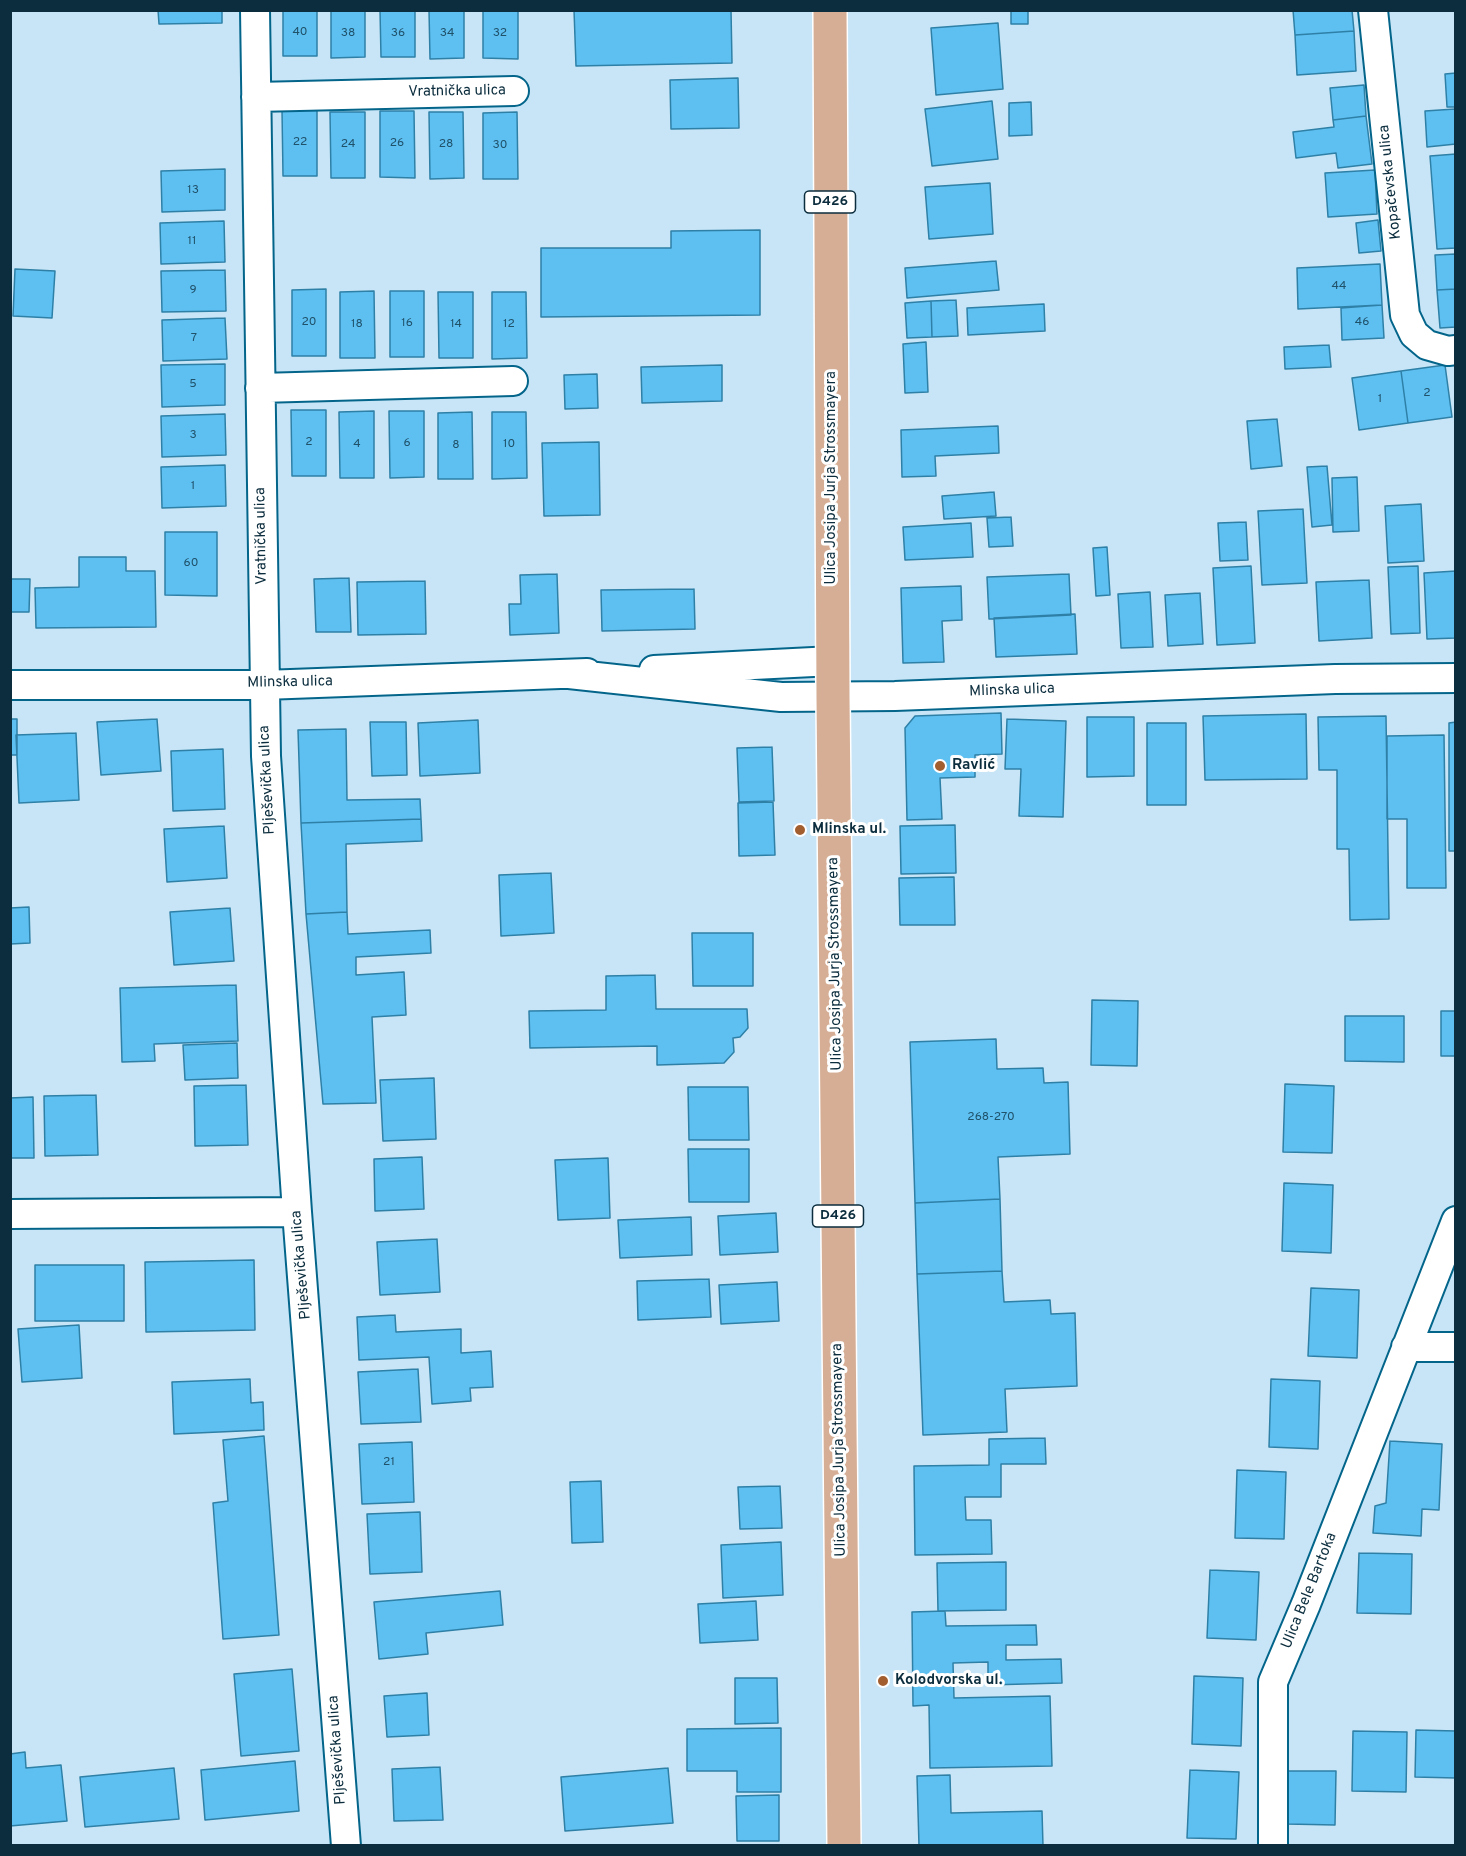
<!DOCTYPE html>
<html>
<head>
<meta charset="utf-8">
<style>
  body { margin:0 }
  #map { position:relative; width:1466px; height:1856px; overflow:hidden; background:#c7e5f6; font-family:Overpass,sans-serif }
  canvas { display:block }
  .frame { position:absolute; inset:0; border:12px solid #0b2d3d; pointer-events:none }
</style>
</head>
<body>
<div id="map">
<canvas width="1466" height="1856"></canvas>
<div class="frame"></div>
</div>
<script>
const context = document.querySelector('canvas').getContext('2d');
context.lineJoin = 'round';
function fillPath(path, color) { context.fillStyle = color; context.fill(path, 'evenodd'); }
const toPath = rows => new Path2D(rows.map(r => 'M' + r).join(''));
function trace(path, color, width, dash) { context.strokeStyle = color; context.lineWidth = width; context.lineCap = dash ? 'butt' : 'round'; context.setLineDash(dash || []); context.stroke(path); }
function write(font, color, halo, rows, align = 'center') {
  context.font = font + ' Overpass,sans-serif'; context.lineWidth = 6; context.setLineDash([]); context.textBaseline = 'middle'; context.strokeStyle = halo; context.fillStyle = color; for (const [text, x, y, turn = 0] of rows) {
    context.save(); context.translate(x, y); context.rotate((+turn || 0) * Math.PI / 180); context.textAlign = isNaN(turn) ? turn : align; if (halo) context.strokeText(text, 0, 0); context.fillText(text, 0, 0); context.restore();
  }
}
const building = toPath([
  [158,10,222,10,222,23,159,24,158,10],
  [283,10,317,10,317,56,283,56,283,10],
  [331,10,365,10,365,57,331,58,331,10],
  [380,10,415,10,415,57,381,57,380,10],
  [429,10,464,10,464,58,430,59,429,10],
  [483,10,518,10,518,59,483,58,483,10],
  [574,10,731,10,732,63,576,66,574,10],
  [1011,10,1028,10,1028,24,1011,24,1011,10],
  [1293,10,1352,10,1354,31,1295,35,1293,10],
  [998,23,1003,89,936,95,931,28,998,23],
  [1354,31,1356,71,1297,75,1295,35,1354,31],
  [1456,73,1456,107,1447,107,1445,74,1456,73],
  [738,78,739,128,671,129,670,80,738,78],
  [1364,85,1366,116,1333,120,1330,88,1364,85],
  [992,101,998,159,932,166,925,109,992,101],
  [1031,102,1032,135,1009,136,1009,103,1031,102],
  [1455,109,1456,144,1427,147,1425,111,1455,109],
  [282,110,317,110,317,176,283,176,282,110],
  [380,111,414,111,415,178,380,177,380,111],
  [330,112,365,112,365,178,331,178,330,112],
  [429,112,463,112,464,178,430,179,429,112],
  [517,112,518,179,483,179,483,113,517,112],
  [1366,116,1372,164,1338,168,1336,153,1296,158,1293,132,1334,127,1333,120,1366,116],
  [1456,154,1456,248,1437,249,1430,156,1456,154],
  [225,169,225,210,162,212,161,171,225,169],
  [1375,170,1377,214,1328,217,1325,173,1375,170],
  [990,183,993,234,929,239,925,187,990,183],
  [1378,220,1381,251,1359,253,1356,223,1378,220],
  [224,221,225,262,161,264,160,223,224,221],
  [760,230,760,315,541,317,541,248,671,248,671,231,760,230],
  [1456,254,1456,289,1437,290,1435,255,1456,254],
  [996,261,999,290,907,298,905,268,996,261],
  [1380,264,1382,305,1298,309,1297,268,1380,264],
  [15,269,55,271,52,318,13,316,15,269],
  [225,270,226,311,162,312,161,271,225,270],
  [326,289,326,356,292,356,292,290,326,289],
  [1456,289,1456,327,1440,328,1437,290,1456,289],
  [374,291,375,358,340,358,340,292,374,291],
  [390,291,424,291,424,357,390,357,390,291],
  [438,292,473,292,473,358,439,358,438,292],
  [492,292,526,292,527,358,492,359,492,292],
  [956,300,958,336,932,337,931,301,956,300],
  [931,301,932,337,907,338,905,303,931,301],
  [1044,304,1045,331,968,335,967,308,1044,304],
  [1382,305,1384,338,1342,340,1341,308,1382,305],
  [225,318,227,359,163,361,162,320,225,318],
  [926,342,928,392,905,393,903,344,926,342],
  [1329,345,1331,367,1285,369,1284,347,1329,345],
  [225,364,225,405,162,407,161,365,225,364],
  [722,365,722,401,642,403,641,367,722,365],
  [1445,365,1452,417,1408,423,1401,371,1445,365],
  [1401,371,1408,423,1359,430,1352,378,1401,371],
  [597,374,598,408,565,409,564,375,597,374],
  [291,410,326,410,326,476,292,476,291,410],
  [374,411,374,478,340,478,339,412,374,411],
  [389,411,424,411,424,477,390,478,389,411],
  [472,412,473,479,438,479,438,413,472,412],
  [492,412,526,412,527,478,492,479,492,412],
  [225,414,226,455,162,457,161,416,225,414],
  [1277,419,1282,466,1251,469,1247,421,1277,419],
  [998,426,999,453,935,456,936,476,902,477,901,430,998,426],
  [599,442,600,515,544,516,542,443,599,442],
  [225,465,226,506,162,508,161,467,225,465],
  [1327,466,1332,525,1312,527,1307,467,1327,466],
  [1357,477,1359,531,1333,532,1332,478,1357,477],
  [994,492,996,516,944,519,942,496,994,492],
  [1421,504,1424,561,1388,563,1385,506,1421,504],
  [1303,509,1307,583,1262,585,1258,511,1303,509],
  [1011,517,1013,546,989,547,987,518,1011,517],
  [1246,522,1248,560,1220,561,1218,523,1246,522],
  [971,523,973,557,905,560,903,527,971,523],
  [165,532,217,532,217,596,165,595,165,532],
  [1107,547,1110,595,1096,596,1093,548,1107,547],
  [79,557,126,557,126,571,155,571,156,627,36,628,35,588,79,587,79,557],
  [1251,566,1255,643,1217,645,1213,568,1251,566],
  [1418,566,1420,633,1391,634,1388,567,1418,566],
  [1456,571,1456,638,1427,639,1424,573,1456,571],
  [557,574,559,633,510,635,509,604,521,604,520,575,557,574],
  [1069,574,1071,615,989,619,987,577,1069,574],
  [349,578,351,632,316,632,314,579,349,578],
  [10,579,30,579,29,612,10,612,10,579],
  [1369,580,1372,638,1319,641,1316,582,1369,580],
  [425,581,426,634,358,635,357,582,425,581],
  [961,586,962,620,942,621,944,662,903,663,901,588,961,586],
  [694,589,695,629,602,631,601,590,694,589],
  [1150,592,1153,647,1121,648,1118,594,1150,592],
  [1200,593,1203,644,1168,646,1165,595,1200,593],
  [1075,614,1077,654,996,657,994,618,1075,614],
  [1001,713,1002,754,975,755,975,777,940,778,942,819,907,820,905,728,915,716,1001,713],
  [1306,714,1307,779,1205,780,1203,716,1306,714],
  [1386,716,1389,919,1350,920,1349,849,1337,849,1337,770,1319,770,1318,717,1386,716],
  [1087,717,1134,717,1134,776,1087,777,1087,717],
  [10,719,17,719,17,755,10,755,10,719],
  [157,719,161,771,101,775,97,722,157,719],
  [1007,719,1066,721,1063,817,1019,816,1021,769,1005,769,1007,719],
  [478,720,480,773,420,776,418,723,478,720],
  [370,722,406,722,407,775,372,776,370,722],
  [1456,722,1456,851,1449,851,1449,723,1456,722],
  [1147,723,1186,723,1186,805,1147,805,1147,723],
  [346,729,347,800,420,799,421,819,301,823,298,730,346,729],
  [76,733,79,800,19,803,16,735,76,733],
  [1444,735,1446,888,1407,888,1407,819,1387,819,1387,736,1444,735],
  [772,747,774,801,739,802,737,748,772,747],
  [223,749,225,809,173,811,171,751,223,749],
  [773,802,775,855,739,856,738,803,773,802],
  [421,819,422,841,346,844,347,912,306,914,301,823,421,819],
  [955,825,956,873,901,874,900,826,955,825],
  [224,826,227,878,167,882,164,829,224,826],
  [551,873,554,933,501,936,499,875,551,873],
  [954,877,955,925,900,925,899,878,954,877],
  [29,907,30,943,10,944,10,908,29,907],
  [230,908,234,961,174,965,170,912,230,908],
  [347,912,348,934,430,930,431,953,356,957,356,975,404,972,406,1015,372,1017,376,1103,323,1104,306,914,347,912],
  [692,933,753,933,753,986,693,986,692,933],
  [655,975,656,1009,747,1009,748,1028,740,1037,733,1038,734,1052,724,1063,657,1065,657,1046,530,1048,529,1011,606,1010,606,976,655,975],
  [236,985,238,1041,154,1044,155,1061,122,1062,120,988,236,985],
  [1092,1000,1138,1001,1137,1066,1091,1065,1092,1000],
  [1441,1011,1456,1011,1456,1056,1441,1056,1441,1011],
  [1345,1016,1404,1016,1404,1062,1345,1061,1345,1016],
  [996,1039,997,1069,1043,1068,1044,1083,1068,1082,1070,1154,998,1157,1000,1199,915,1203,910,1042,996,1039],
  [237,1043,238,1078,185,1080,183,1045,237,1043],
  [434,1078,436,1139,383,1141,380,1080,434,1078],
  [1285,1084,1334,1086,1332,1153,1283,1152,1285,1084],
  [246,1085,248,1145,195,1146,194,1086,246,1085],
  [688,1087,748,1087,749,1140,689,1140,688,1087],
  [96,1095,98,1155,45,1156,44,1096,96,1095],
  [33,1097,34,1158,10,1158,10,1098,33,1097],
  [688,1149,749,1149,749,1202,689,1202,688,1149],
  [422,1157,424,1209,375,1211,374,1159,422,1157],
  [608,1158,610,1218,558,1220,555,1160,608,1158],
  [1284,1183,1333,1185,1331,1253,1282,1251,1284,1183],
  [1000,1199,1002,1271,917,1274,915,1203,1000,1199],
  [776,1213,778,1252,720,1255,718,1216,776,1213],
  [691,1217,692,1255,620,1258,618,1220,691,1217],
  [437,1239,440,1292,380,1295,377,1242,437,1239],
  [254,1260,255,1330,146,1332,145,1262,254,1260],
  [35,1265,124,1265,124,1321,35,1321,35,1265],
  [1002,1271,1004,1302,1050,1300,1051,1314,1075,1313,1077,1386,1005,1389,1007,1432,923,1435,917,1274,1002,1271],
  [709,1279,711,1317,638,1320,637,1281,709,1279],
  [777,1282,779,1321,721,1324,719,1285,777,1282],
  [1311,1288,1359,1290,1357,1358,1308,1356,1311,1288],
  [395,1315,396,1332,461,1329,461,1353,491,1351,493,1387,470,1388,471,1401,432,1404,429,1357,359,1360,357,1317,395,1315],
  [79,1325,82,1378,22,1382,18,1329,79,1325],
  [418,1369,421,1422,361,1424,358,1372,418,1369],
  [250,1379,251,1403,263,1402,264,1430,174,1434,172,1382,250,1379],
  [1271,1379,1320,1381,1318,1449,1269,1447,1271,1379],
  [264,1436,279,1635,223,1639,213,1503,228,1501,223,1440,264,1436],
  [1045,1438,1046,1464,1001,1464,1001,1497,965,1497,966,1520,991,1520,992,1554,915,1555,914,1466,989,1465,989,1439,1045,1438],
  [1390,1441,1442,1444,1439,1510,1422,1509,1421,1536,1373,1533,1375,1506,1386,1503,1390,1441],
  [412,1442,414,1502,362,1504,359,1444,412,1442],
  [1237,1470,1286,1472,1284,1539,1235,1538,1237,1470],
  [601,1481,603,1542,572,1543,570,1482,601,1481],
  [780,1486,782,1528,740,1529,738,1487,780,1486],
  [420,1512,422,1572,370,1574,367,1514,420,1512],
  [781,1542,783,1595,723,1598,721,1545,781,1542],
  [1359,1553,1412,1554,1411,1614,1357,1613,1359,1553],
  [1006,1562,1006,1610,938,1611,937,1563,1006,1562],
  [1210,1570,1259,1572,1256,1640,1207,1638,1210,1570],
  [500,1591,503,1625,426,1633,428,1654,379,1659,374,1602,500,1591],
  [756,1601,758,1640,700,1643,698,1604,756,1601],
  [945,1611,946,1626,1036,1625,1037,1645,1006,1645,1006,1660,1061,1659,1062,1683,988,1685,988,1662,953,1663,954,1698,1050,1696,1052,1766,930,1768,929,1705,913,1706,912,1612,945,1611],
  [292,1669,299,1751,241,1756,234,1674,292,1669],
  [1194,1676,1243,1678,1241,1746,1192,1744,1194,1676],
  [735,1678,777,1678,778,1723,735,1724,735,1678],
  [427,1693,429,1735,387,1737,384,1696,427,1693],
  [781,1728,781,1792,737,1792,737,1771,687,1771,687,1729,781,1728],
  [1416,1730,1456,1731,1456,1778,1415,1777,1416,1730],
  [1353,1731,1407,1732,1406,1792,1352,1791,1353,1731],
  [25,1752,26,1768,61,1765,67,1821,10,1826,10,1754,25,1752],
  [295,1761,299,1811,205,1820,201,1770,295,1761],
  [440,1767,443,1820,394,1821,392,1769,440,1767],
  [174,1768,179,1819,85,1827,80,1777,174,1768],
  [668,1768,673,1823,565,1831,561,1777,668,1768],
  [1190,1770,1239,1772,1236,1839,1187,1838,1190,1770],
  [1287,1771,1336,1771,1335,1825,1287,1824,1287,1771],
  [950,1775,951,1813,1042,1811,1043,1846,919,1846,917,1776,950,1775],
  [779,1795,779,1841,737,1841,736,1796,779,1795]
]);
fillPath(building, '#5ebff1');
trace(building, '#2e80a7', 1.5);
const minor = toPath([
  [255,10,266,756,297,1212,346,1846],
  [1373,10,1405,315,1414,334,1427,345,1448,351,1456,350],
  [256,97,514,91],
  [260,388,513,381],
  [654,670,833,661],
  [569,674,781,697,895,696,1335,679,1456,678],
  [10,685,264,685,587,673],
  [10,1214,297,1212],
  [1406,1347,1456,1347],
  [1273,1846,1273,1682,1306,1604,1456,1221]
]);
const primary = toPath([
  [830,10,833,697,844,1846]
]);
trace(minor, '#04658b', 32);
trace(primary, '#fff', 36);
trace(minor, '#fff', 28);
trace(primary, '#d5ae95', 33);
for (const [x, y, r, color] of [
  [940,766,6,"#a25e2f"],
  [800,830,6,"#a25e2f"],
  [883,1681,6,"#a25e2f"]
]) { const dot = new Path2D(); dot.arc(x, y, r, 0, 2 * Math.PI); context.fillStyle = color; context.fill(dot); trace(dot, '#fff', 2); }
write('12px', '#20526a', null, [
  ["40",300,33],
  ["38",348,34],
  ["36",398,34],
  ["34",447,34],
  ["32",500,34],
  ["22",300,143],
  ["26",397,144],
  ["24",348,145],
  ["28",446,145],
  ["30",500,146],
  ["13",193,191],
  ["11",192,242],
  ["44",1339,287],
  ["9",193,291],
  ["20",309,323],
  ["46",1362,323],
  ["16",407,324],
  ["18",357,325],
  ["14",456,325],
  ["12",509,325],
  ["7",194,339],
  ["5",193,385],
  ["2",1427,394],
  ["1",1380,400],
  ["3",193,436],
  ["2",309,443],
  ["6",407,444],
  ["4",357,445],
  ["10",509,445],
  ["8",456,446],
  ["1",193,487],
  ["60",191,564],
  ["268-270",991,1118],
  ["21",389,1463]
]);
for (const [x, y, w] of [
  [830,202,51],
  [838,1216,51]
]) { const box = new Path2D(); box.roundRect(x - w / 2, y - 11, w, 22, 4.5); context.fillStyle = '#fff'; context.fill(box); trace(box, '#0b2d3d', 1.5); }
write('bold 14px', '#0b2d3d', null, [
  ["D426",830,202],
  ["D426",838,1216]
]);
write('15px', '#0b2d3d', '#fff', [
  ["Vratnička ulica",457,92,-1],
  ["Kopačevska ulica",1391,182,-96],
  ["Ulica Josipa Jurja Strossmayera",832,478,-90],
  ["Vratnička ulica",262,536,-91],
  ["Mlinska ulica",290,683,-1],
  ["Mlinska ulica",1012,691,-2],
  ["Plješevička ulica",268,780,-93],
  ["Ulica Josipa Jurja Strossmayera",836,964,-91],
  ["Plješevička ulica",302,1265,-95],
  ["Ulica Josipa Jurja Strossmayera",840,1450,-91],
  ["Ulica Bele Bartoka",1310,1591,-68],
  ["Plješevička ulica",338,1750,-94]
]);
write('bold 15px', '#0b2d3d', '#fff', [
  ["Ravlić",952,766],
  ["Mlinska ul.",812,830],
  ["Kolodvorska ul.",895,1681]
], 'left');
</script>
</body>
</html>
